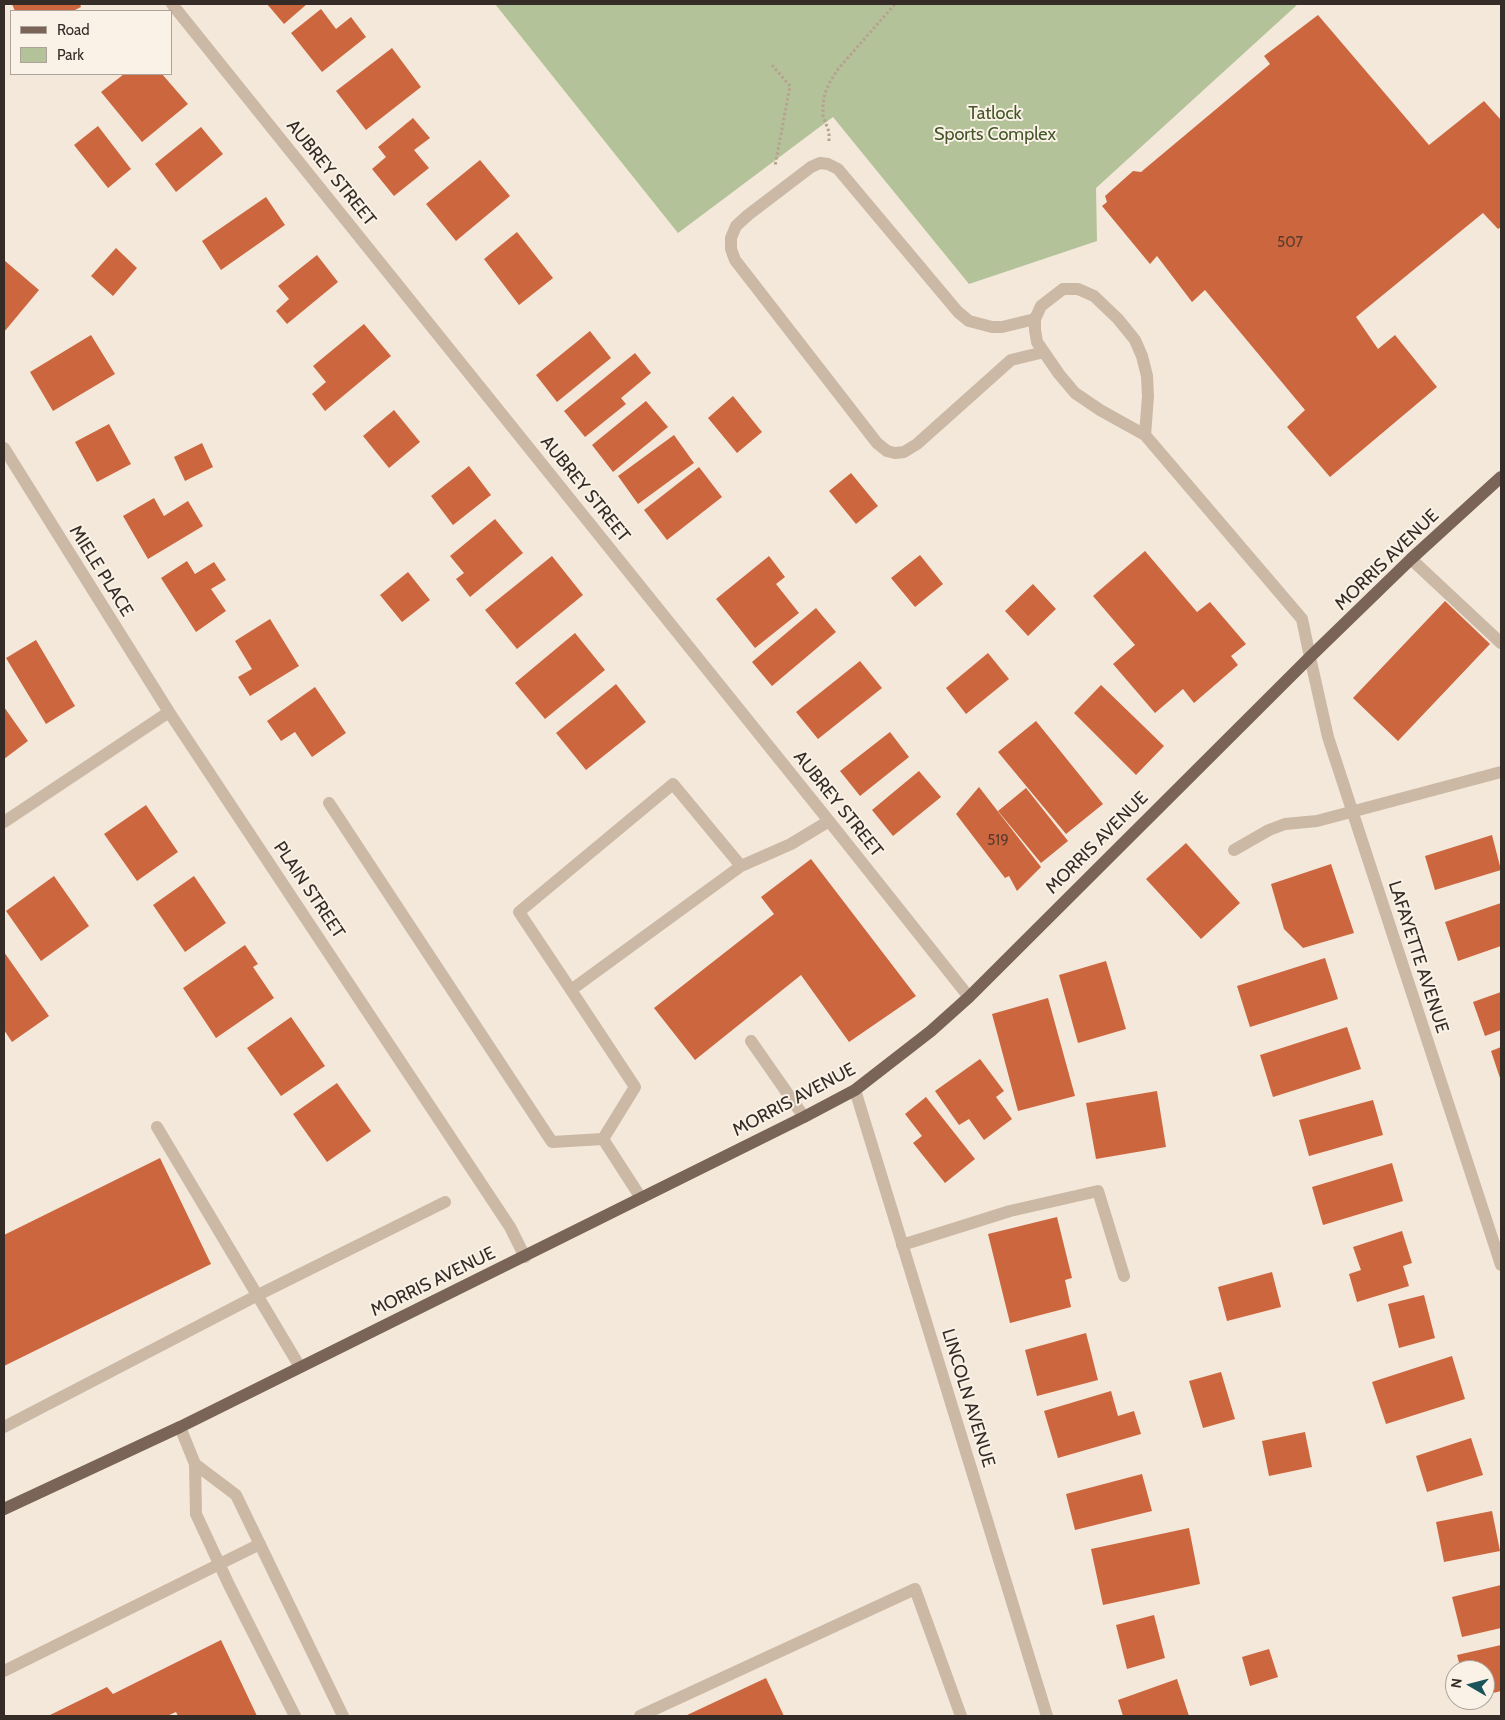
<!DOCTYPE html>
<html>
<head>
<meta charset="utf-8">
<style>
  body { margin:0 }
  #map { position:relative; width:1505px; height:1720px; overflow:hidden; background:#f3e8d9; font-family:Cabin,sans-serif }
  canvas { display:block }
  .frame { position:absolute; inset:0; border:5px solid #362c27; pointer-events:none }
  .legend { position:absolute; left:10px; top:10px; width:162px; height:65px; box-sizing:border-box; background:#faf2e6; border:1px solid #aca39a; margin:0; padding:6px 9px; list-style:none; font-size:15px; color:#362c27 }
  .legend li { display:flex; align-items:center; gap:10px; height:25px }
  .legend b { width:25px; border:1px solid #aca39a }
  .north { position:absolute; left:1445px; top:1660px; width:50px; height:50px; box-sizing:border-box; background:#faf2e6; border:1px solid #aca39a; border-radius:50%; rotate:278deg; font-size:14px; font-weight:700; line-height:20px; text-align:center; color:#362c27 }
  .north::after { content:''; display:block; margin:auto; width:18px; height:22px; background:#1a535a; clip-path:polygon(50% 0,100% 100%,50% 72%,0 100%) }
</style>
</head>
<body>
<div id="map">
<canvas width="1505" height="1720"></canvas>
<div class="frame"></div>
<ul class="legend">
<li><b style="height:6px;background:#796457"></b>Road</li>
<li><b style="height:14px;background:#b3c299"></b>Park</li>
</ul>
<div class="north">N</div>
</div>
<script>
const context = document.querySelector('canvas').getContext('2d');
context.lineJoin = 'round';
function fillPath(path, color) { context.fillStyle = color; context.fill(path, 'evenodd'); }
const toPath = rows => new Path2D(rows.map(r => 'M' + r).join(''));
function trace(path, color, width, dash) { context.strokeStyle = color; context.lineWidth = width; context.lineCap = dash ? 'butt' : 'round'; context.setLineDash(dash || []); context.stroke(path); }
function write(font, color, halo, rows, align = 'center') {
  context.font = font + ' Cabin,sans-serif'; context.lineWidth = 4; context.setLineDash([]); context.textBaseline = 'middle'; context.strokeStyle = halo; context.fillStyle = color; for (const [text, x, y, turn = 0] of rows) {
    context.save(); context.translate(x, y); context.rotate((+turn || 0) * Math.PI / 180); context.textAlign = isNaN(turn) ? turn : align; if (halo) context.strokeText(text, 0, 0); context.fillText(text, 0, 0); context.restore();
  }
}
fillPath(toPath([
  [495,4,1298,4,1096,188,1097,241,969,284,833,117,678,233]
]), '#b3c299');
fillPath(toPath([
  [12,4,80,4,81,7,73,11,15,11],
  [267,4,307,4,284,24],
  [321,9,336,29,351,17,366,37,322,72,291,33],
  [1318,15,1429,145,1484,101,1501,120,1501,227,1498,229,1483,213,1356,317,1378,349,1395,335,1437,387,1330,477,1287,427,1305,410,1205,290,1192,302,1157,256,1150,264,1102,206,1107,202,1105,196,1133,171,1141,172,1270,64,1264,56],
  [392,48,421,87,366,130,336,91],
  [124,74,162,74,188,104,142,142,101,92],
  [413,118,430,138,414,150,429,168,394,196,372,169,386,157,378,147],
  [98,126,131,169,108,188,74,145],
  [201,127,223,154,176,192,155,164],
  [480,160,510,196,456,241,426,204],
  [266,197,285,225,221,270,202,241],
  [517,232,553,278,519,305,484,259],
  [116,248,137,268,113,296,91,276],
  [317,255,338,282,287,324,276,311,289,299,278,286],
  [4,260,39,290,4,332],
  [364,324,391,356,325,411,312,394,326,382,313,366],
  [590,331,611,358,557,402,536,375],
  [91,335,115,374,53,411,30,372],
  [635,353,651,373,621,398,626,404,585,437,564,411],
  [733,396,762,432,737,453,708,418],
  [646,401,668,427,613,472,592,445],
  [394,410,420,442,389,468,363,436],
  [109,424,131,464,97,482,75,442],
  [674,435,694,463,638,504,618,476],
  [202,443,213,467,185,481,174,457],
  [469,466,491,495,453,525,431,496],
  [699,467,722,497,667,540,644,510],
  [851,473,878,506,856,524,829,491],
  [154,498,164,516,188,501,203,526,148,559,123,516],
  [495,519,523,553,470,597,456,579,464,573,450,556],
  [1145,551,1197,612,1210,602,1246,644,1231,656,1238,665,1194,703,1183,689,1155,713,1113,664,1135,645,1093,596],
  [920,555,943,584,915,607,891,578],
  [552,556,583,595,517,649,485,610],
  [769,556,785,577,776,584,799,613,755,648,716,599],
  [187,561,195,574,214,562,226,580,211,589,226,611,196,632,161,578],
  [408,572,430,600,402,622,380,595],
  [1033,584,1056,609,1028,636,1005,611],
  [1445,601,1490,644,1398,741,1353,698],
  [816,608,836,632,772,686,752,662],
  [270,619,299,666,250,696,238,677,252,669,235,641],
  [575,633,605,670,545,719,515,683],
  [36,640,75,706,46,724,6,658],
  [988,653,1009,679,966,714,946,688],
  [860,661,882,688,818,739,796,712],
  [616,684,646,722,586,770,556,733],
  [1101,685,1164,746,1136,775,1074,713],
  [315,687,346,733,312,757,295,732,281,741,267,721],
  [4,707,28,741,4,759],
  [1036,721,1103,804,1066,834,998,752],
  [890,732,909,757,860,796,840,771],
  [919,771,941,797,893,836,872,810],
  [979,787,1041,867,1017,891,1009,876,1005,878,956,814],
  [1026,788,1068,841,1041,863,998,811],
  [146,805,178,852,137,881,104,834],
  [1492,835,1501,870,1435,890,1425,856],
  [1186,843,1240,903,1201,939,1146,879],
  [811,859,916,996,849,1042,801,975,695,1060,654,1008,774,914,761,897],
  [1331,864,1354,933,1303,948,1284,929,1271,884],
  [54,876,89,926,41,961,6,911],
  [194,876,226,923,185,952,153,905],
  [1501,903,1501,946,1458,961,1445,922],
  [245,945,258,964,253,967,274,998,216,1038,183,988],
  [4,952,49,1016,12,1042,4,1030],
  [1325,958,1338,999,1250,1027,1237,986],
  [1106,961,1126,1029,1078,1043,1059,975],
  [1501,992,1501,1030,1485,1036,1473,1002],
  [1048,998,1075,1096,1018,1111,992,1014],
  [291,1017,325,1066,281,1096,247,1048],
  [1347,1027,1361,1069,1273,1097,1260,1055],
  [1501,1047,1501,1081,1491,1051],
  [980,1059,1004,1091,996,1097,1012,1119,984,1140,969,1119,959,1125,935,1091],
  [337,1083,371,1131,327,1162,293,1114],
  [1157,1091,1166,1147,1096,1159,1086,1103],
  [926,1097,975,1159,945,1183,913,1143,922,1136,905,1114],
  [1373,1100,1383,1135,1309,1156,1299,1120],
  [160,1158,211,1264,4,1366,4,1235],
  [1392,1163,1403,1201,1323,1225,1312,1187],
  [1057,1217,1072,1278,1065,1280,1071,1307,1010,1323,988,1234],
  [1402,1231,1412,1263,1403,1266,1409,1286,1357,1302,1349,1274,1361,1270,1353,1247],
  [1272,1272,1281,1307,1227,1321,1218,1287],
  [1424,1295,1435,1338,1399,1348,1388,1304],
  [1086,1333,1098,1380,1037,1396,1025,1350],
  [1452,1356,1465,1399,1386,1424,1372,1382],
  [1221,1372,1235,1419,1203,1428,1189,1381],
  [1111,1391,1118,1416,1134,1411,1141,1434,1058,1458,1044,1411],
  [1305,1432,1312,1467,1269,1476,1262,1441],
  [1471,1438,1483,1475,1427,1492,1416,1456],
  [1142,1474,1152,1511,1075,1530,1066,1494],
  [1492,1511,1500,1551,1444,1562,1436,1522],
  [1189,1528,1200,1584,1103,1605,1091,1549],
  [1501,1585,1501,1628,1462,1637,1452,1597],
  [1154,1615,1165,1658,1127,1669,1116,1625],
  [221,1640,257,1716,178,1716,176,1712,167,1716,51,1716,50,1715,107,1687,113,1694],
  [1501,1645,1501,1691,1485,1695,1485,1670,1461,1670,1457,1655],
  [1269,1649,1278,1677,1250,1686,1242,1657],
  [766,1678,784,1716,685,1716],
  [1177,1679,1189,1716,1123,1716,1118,1700]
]), '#cc663e');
trace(toPath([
  [772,65,790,86,775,166],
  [829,141,829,132,823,116,823,104,825,93,830,82,838,69,895,4]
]), '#b7a28f', 3, [2.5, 2.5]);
trace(toPath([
  [1063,289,1078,289,1094,296,1118,319,1135,340,1142,356,1147,376,1148,396,1145,435,1100,410,1075,393,1059,374,1037,342,1035,330,1035,319,1041,306,1063,289],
  [1035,319,1002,327,992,327,969,321,958,312,838,169,828,164,820,163,811,167,748,215,736,226,731,238,731,249,735,260,877,443,887,451,895,453,904,452,917,444,1011,360,1044,352],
  [1145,435,1302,619,1310,657],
  [1411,559,1501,643],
  [329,803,552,1142,603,1139,641,1198],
  [1234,850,1269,830,1285,824,1317,821,1501,772],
  [741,866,791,844,829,821],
  [571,990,741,866,673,784,519,912,571,990,635,1087,603,1139],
  [751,1041,804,1117],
  [157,1127,300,1367],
  [902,1245,1010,1211,1098,1191,1124,1276],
  [4,1427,258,1295,445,1202],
  [180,1427,195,1464,196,1514,229,1585,295,1716],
  [195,1464,236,1495,343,1716],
  [4,1671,260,1544],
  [640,1716,915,1589,961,1716]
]), '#cbb8a5', 12);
trace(toPath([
  [172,4,829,821,969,997],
  [4,448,169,712,510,1227,525,1257],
  [1310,657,1328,737,1501,1265],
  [4,822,169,712],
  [855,1090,1047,1716]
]), '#cbb8a5', 12);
trace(toPath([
  [4,1509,180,1427,804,1117,855,1090,931,1031,969,997,1310,657,1411,559,1501,477]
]), '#796457', 12);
write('15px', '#5c3a2d', null, [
  ["507",1290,243],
  ["519",998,841]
]);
write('18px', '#445629', '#faf2e6', [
  ["Tatlock",995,114],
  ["Sports Complex",995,135]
]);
write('18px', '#362c27', '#faf2e6', [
  ["AUBREY STREET",331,173,51],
  ["AUBREY STREET",585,489,51],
  ["MORRIS AVENUE",1387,560,-44],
  ["MIELE PLACE",101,571,58],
  ["AUBREY STREET",838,804,51],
  ["MORRIS AVENUE",1097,843,-45],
  ["PLAIN STREET",309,890,56],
  ["LAFAYETTE AVENUE",1418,957,72],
  ["MORRIS AVENUE",794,1100,-28],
  ["MORRIS AVENUE",433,1282,-26],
  ["LINCOLN AVENUE",968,1398,73]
]);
</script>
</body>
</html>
